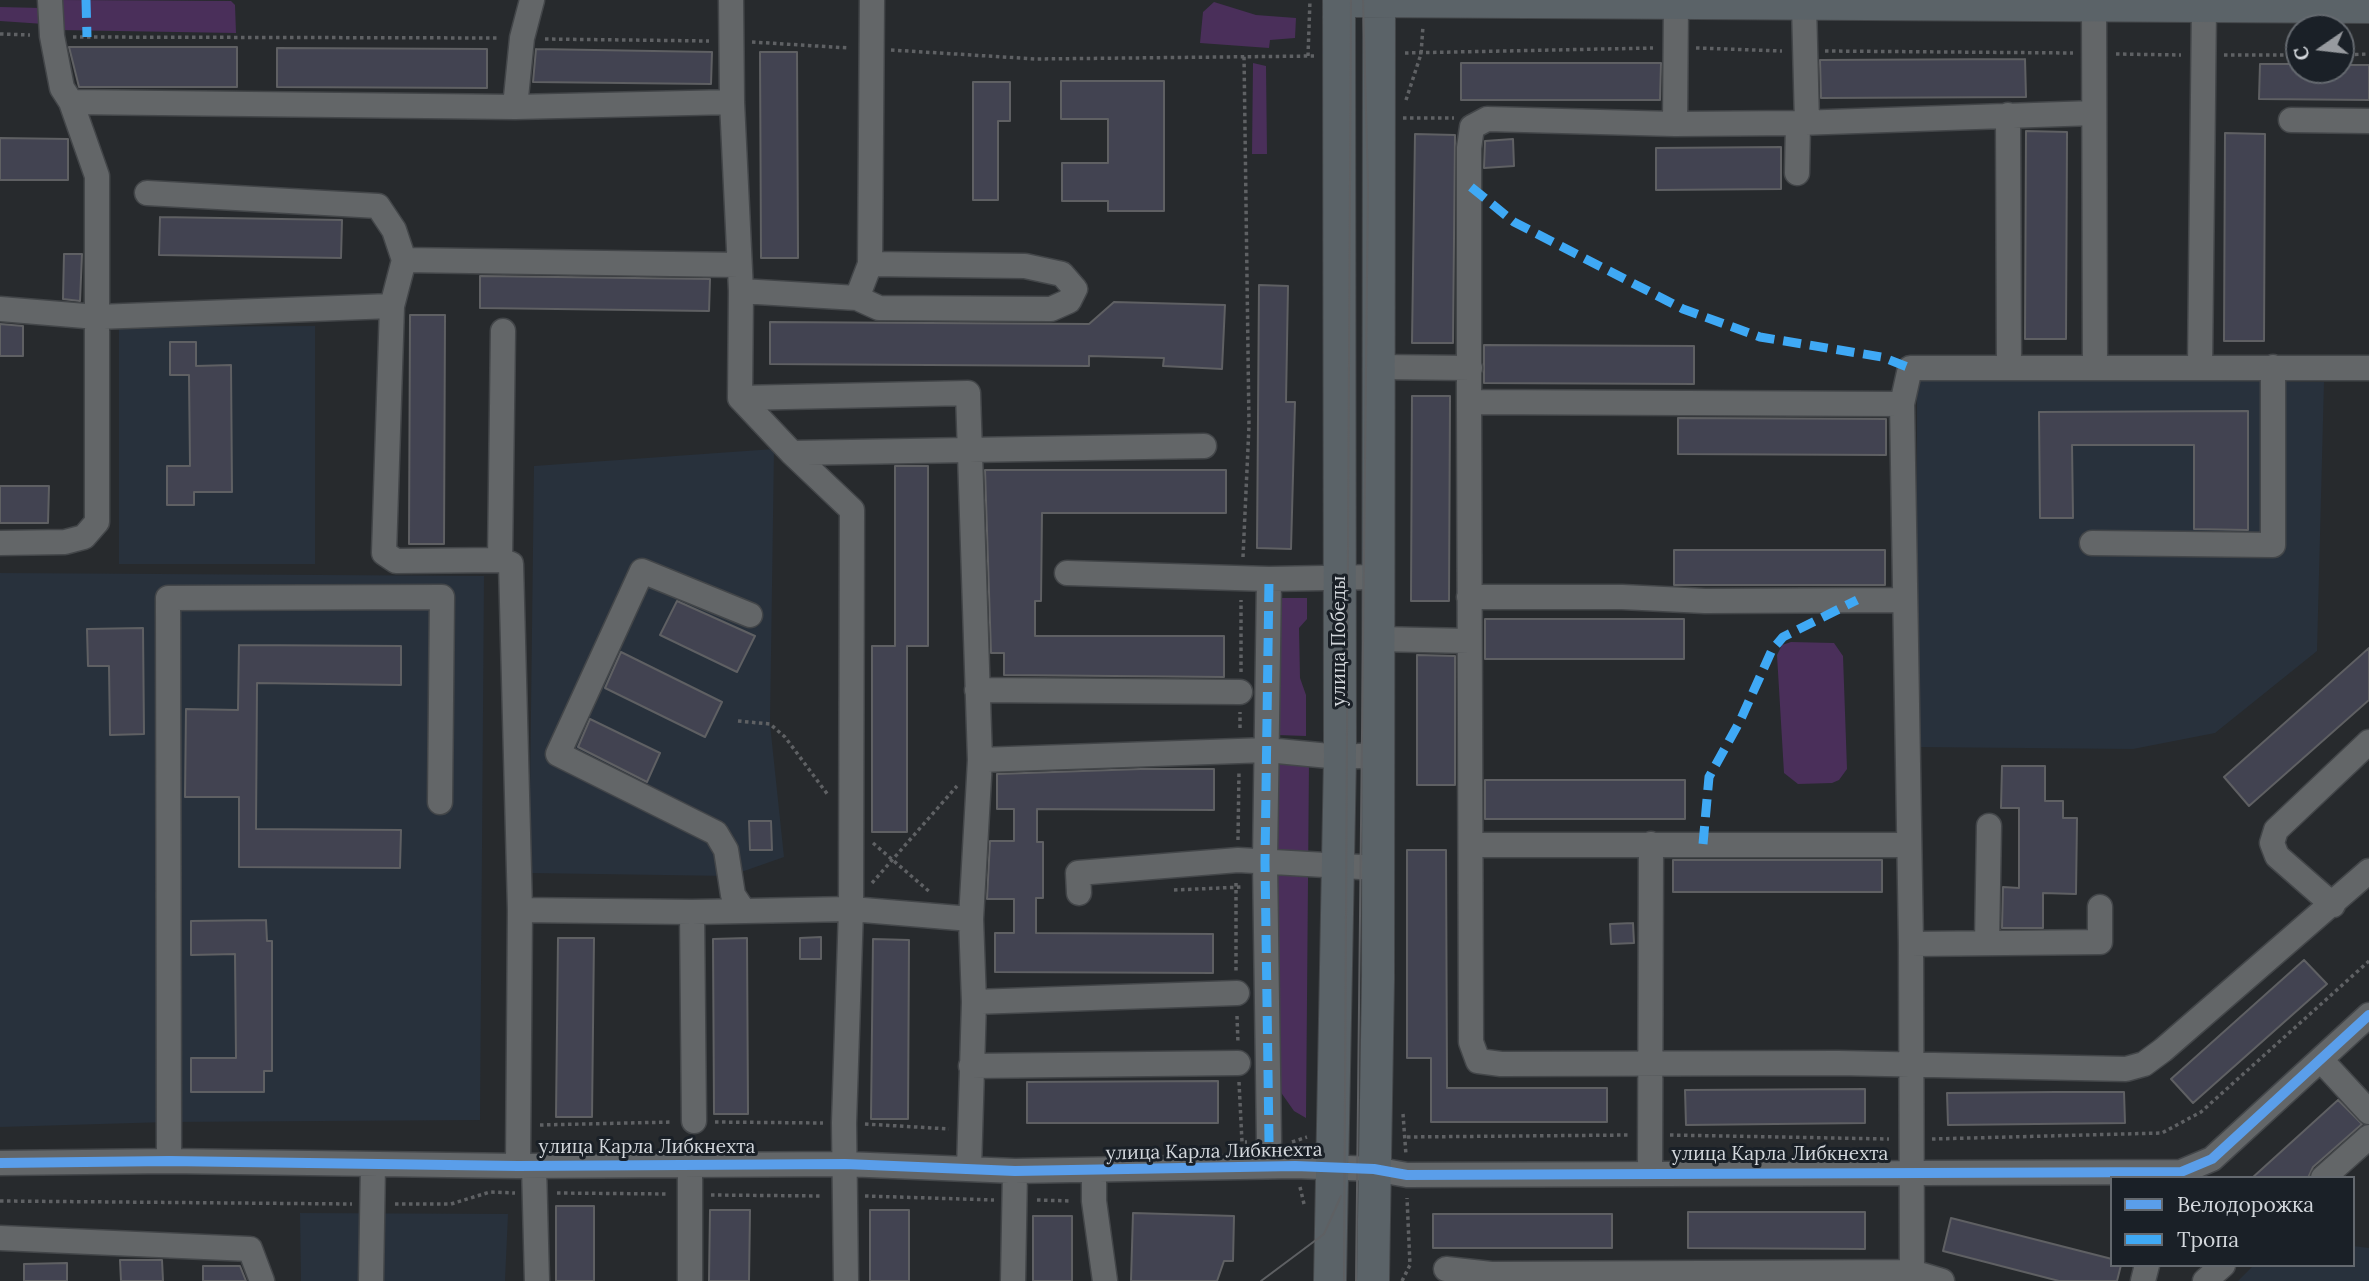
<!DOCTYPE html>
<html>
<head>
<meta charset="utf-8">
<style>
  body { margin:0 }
  #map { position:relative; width:2369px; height:1281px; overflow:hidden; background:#272a2d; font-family:Lora,serif }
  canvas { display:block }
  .legend { position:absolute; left:2110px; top:1176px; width:245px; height:91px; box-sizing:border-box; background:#1a2027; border:2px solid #64696f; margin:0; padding:9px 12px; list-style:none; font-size:21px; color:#d3d7dc }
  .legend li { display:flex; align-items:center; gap:14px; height:35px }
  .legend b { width:35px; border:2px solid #64696f }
  .north { position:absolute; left:2285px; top:14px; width:70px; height:70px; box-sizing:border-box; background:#1a2027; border:2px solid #64696f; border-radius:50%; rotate:256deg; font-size:19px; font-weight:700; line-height:28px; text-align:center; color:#d3d7dc }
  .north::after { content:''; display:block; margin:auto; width:24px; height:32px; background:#979a9f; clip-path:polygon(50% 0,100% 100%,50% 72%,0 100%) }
</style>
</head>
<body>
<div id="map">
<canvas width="2369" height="1281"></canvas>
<ul class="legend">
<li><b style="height:9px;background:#5a9eea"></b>Велодорожка</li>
<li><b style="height:9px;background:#3fa9f5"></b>Тропа</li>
</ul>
<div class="north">С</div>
</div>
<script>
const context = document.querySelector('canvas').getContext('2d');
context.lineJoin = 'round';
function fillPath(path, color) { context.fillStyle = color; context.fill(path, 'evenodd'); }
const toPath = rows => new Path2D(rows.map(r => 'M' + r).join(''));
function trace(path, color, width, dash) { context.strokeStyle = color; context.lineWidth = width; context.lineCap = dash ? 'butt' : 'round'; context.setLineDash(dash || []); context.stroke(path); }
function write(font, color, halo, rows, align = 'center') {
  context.font = font + ' Lora,serif'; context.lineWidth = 6; context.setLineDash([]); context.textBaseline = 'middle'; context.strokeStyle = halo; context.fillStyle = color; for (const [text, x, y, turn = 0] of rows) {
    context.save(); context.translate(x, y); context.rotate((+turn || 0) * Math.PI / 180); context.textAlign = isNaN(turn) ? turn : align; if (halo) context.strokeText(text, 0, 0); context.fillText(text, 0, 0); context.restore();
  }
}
fillPath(toPath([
  [315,326,315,564,119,564,119,327],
  [1917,378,2324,382,2317,651,2215,733,2133,749,1917,747],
  [774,449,770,724,784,857,730,876,529,873,534,466],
  [0,573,484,576,480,1120,168,1122,0,1127],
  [300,1213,508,1214,505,1281,301,1281],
  [2353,1246,2369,1248,2369,1281,2238,1281,2254,1265,2353,1265]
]), '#28313c');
fillPath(toPath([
  [61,0,231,1,235,5,236,33,58,30],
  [1214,2,1256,15,1296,18,1295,38,1270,40,1269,48,1200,43,1203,12],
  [0,7,41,8,44,24,0,21],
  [1253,63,1266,66,1267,154,1252,154],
  [1278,598,1307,598,1307,619,1299,628,1300,678,1306,695,1306,736,1277,735],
  [1791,642,1834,643,1843,656,1847,769,1839,780,1832,783,1798,784,1784,773,1777,655,1782,645],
  [1276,762,1309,762,1306,1118,1294,1111,1275,1084]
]), '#4a2f5a');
const building = toPath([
  [69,47,237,47,237,87,79,87,69,47],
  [277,48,487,49,487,88,277,87,277,48],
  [536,49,712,52,711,84,533,82,536,49],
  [760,52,797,52,798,258,761,258,760,52],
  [2025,59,2026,97,1821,98,1820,60,2025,59],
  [1461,63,1661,63,1660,100,1461,100,1461,63],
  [2260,64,2299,64,2299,70,2341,70,2341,65,2369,65,2369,100,2259,99,2260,64],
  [1061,81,1164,81,1164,211,1108,211,1108,201,1062,201,1062,163,1108,163,1108,119,1061,119,1061,81],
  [973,82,1010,82,1010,121,998,121,998,200,973,200,973,82],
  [2026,131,2067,132,2066,339,2025,339,2026,131],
  [2225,133,2265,134,2264,341,2224,341,2225,133],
  [1415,134,1455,135,1453,343,1412,343,1415,134],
  [0,138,68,139,68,180,0,180,0,138],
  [1513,139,1514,166,1484,168,1485,141,1513,139],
  [1781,147,1781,189,1656,190,1656,148,1781,147],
  [160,217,342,220,341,258,159,255,160,217],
  [64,254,82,254,80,301,63,299,64,254],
  [480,276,710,279,709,311,480,308,480,276],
  [1259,285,1288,286,1286,402,1295,402,1291,549,1257,548,1259,285],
  [1114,302,1225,305,1222,369,1163,366,1164,358,1089,356,1089,366,770,364,770,322,1089,324,1114,302],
  [410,315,445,315,444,544,409,544,410,315],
  [0,324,23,326,23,356,0,356,0,324],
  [170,342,196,342,196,366,231,365,232,492,194,492,194,505,167,505,167,466,190,466,189,375,170,375,170,342],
  [1484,345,1694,346,1694,384,1484,383,1484,345],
  [1412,396,1450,396,1449,601,1411,601,1412,396],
  [2248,411,2248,530,2194,529,2194,445,2072,445,2073,518,2040,518,2039,412,2248,411],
  [1678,418,1886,419,1886,455,1678,454,1678,418],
  [895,466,928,466,928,646,907,646,907,832,872,832,872,646,895,646,895,466],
  [985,470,1226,470,1226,513,1042,513,1041,601,1035,601,1035,636,1224,636,1224,677,1004,675,1004,653,991,653,985,470],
  [0,486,49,486,48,523,0,523,0,486],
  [1674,550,1885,550,1885,585,1674,585,1674,550],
  [677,601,755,636,737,672,660,635,677,601],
  [1485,619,1684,619,1684,659,1485,659,1485,619],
  [143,628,144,734,110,735,109,666,88,666,87,629,143,628],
  [239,645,401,646,401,685,257,683,256,829,401,830,400,868,239,867,239,797,185,797,186,709,238,710,239,645],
  [2369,648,2369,700,2249,806,2224,777,2369,648],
  [621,652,722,702,705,737,605,688,621,652],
  [1417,655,1455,656,1455,785,1417,785,1417,655],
  [590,719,660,753,647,782,578,747,590,719],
  [2002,766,2045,766,2045,801,2063,801,2063,818,2077,818,2076,894,2043,893,2043,928,2002,928,2003,887,2019,888,2019,808,2001,808,2002,766],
  [1141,769,1214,769,1214,810,1037,809,1037,842,1043,842,1043,898,1036,898,1036,933,1213,934,1213,973,995,972,995,933,1014,933,1014,899,987,899,990,841,1014,841,1014,809,997,809,997,774,1141,769],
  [1485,780,1685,780,1685,819,1485,819,1485,780],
  [749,821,771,821,772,850,750,850,749,821],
  [1407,850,1446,850,1447,1088,1607,1088,1607,1122,1431,1122,1431,1058,1407,1058,1407,850],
  [1673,860,1882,860,1882,892,1673,892,1673,860],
  [266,920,267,941,272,941,272,1071,264,1071,264,1092,191,1092,191,1058,236,1058,235,954,191,955,191,921,266,920],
  [1633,923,1634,943,1611,944,1610,924,1633,923],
  [821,937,821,959,800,959,800,938,821,937],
  [558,938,594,938,592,1117,556,1117,558,938],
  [747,938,748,1114,714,1114,713,939,747,938],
  [873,939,909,940,908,1119,871,1119,873,939],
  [2304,960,2327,984,2193,1103,2171,1079,2304,960],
  [1218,1081,1218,1123,1027,1123,1027,1082,1218,1081],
  [1865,1089,1865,1123,1686,1125,1685,1090,1865,1089],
  [2056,1092,2124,1092,2125,1123,1948,1125,1947,1093,2056,1092],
  [2338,1100,2362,1124,2313,1167,2308,1178,2252,1178,2338,1100],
  [556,1206,594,1206,594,1281,556,1281,556,1206],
  [710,1210,750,1210,749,1281,709,1281,710,1210],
  [870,1210,909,1210,909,1281,870,1281,870,1210],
  [1688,1212,1865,1212,1865,1249,1688,1248,1688,1212],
  [1133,1213,1234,1216,1233,1261,1224,1261,1217,1281,1131,1281,1133,1213],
  [1433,1214,1612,1214,1612,1248,1433,1248,1433,1214],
  [1033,1216,1072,1216,1072,1281,1033,1281,1033,1216],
  [1951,1218,2112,1259,2112,1265,2121,1265,2117,1281,2059,1281,1943,1251,1951,1218],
  [120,1260,162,1260,163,1281,121,1281,120,1260],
  [67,1263,67,1281,24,1281,24,1264,67,1263],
  [203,1266,240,1266,246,1281,203,1281,203,1266]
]);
fillPath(building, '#424351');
trace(building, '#5f6063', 2);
const minor = toPath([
  [731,0,732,102,741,291,740,398,792,453,852,510,851,909,844,1123,846,1281],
  [1804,5,1807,123],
  [2094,6,2095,368],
  [71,102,515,107,732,102],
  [515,107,522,38,532,0],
  [2008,115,2009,368],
  [2291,120,2369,121],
  [1798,123,2094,113],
  [1675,124,1676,3],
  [1797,173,1798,123,1675,124,1487,119,1472,127,1469,148,1469,402,1471,1042,1478,1061,1501,1064,1838,1063,2126,1069,2144,1064,2163,1050,2369,871],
  [147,193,378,206,394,230,404,260,392,306,384,553,396,561,500,560,511,564,520,910,518,1166],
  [404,260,739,265],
  [741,291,857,298,870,264,872,0],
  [857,298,879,308,1051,309,1069,301,1075,289,1062,274,1025,266,870,264],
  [0,309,97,317,97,176,71,102,62,88,52,36,50,0],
  [1379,367,1470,368],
  [2200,367,2204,6],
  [740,398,968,393,980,760,971,919,974,1002,969,1169],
  [1469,402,1902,404],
  [792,453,1204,446],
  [0,543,65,542,84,537,97,522,97,317,392,306],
  [2092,543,2273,545,2273,367],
  [500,560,503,331],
  [1067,573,1269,579,1378,577],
  [1469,597,1622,597,1705,601,1905,600],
  [1378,639,1469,641],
  [977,690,1240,692],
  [980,760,1267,750,1340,757,1379,755],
  [1471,845,1908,845],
  [1079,893,1078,873,1238,860,1378,868],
  [2333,905,2277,856,2272,843,2276,830,2369,742],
  [520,910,692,912,851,909,971,919],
  [743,910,733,895,726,850,716,833,558,754,642,571,750,615],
  [692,912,694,1121],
  [1987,943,1989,826],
  [1911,944,2100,942,2100,907],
  [974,1002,1237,993],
  [2321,1060,2369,1112],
  [971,1066,1238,1063],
  [1269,1142,1265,862,1269,579],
  [169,1161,168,598,442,597,440,802],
  [0,1163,169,1161,518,1166,845,1164,1015,1171,1295,1166,1374,1169,1407,1175,2181,1172,2212,1159,2369,1015],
  [690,1165,690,1281],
  [534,1166,537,1281],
  [1094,1171,1094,1201,1105,1281],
  [1650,1174,1651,844],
  [2323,1178,2369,1137],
  [0,1238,250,1249,262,1281],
  [1446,1269,1491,1274,1912,1272,1942,1281],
  [1912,1272,1911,944,1902,404,1910,368,2369,368],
  [371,1281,373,1164],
  [1013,1281,1015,1171],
  [2143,1281,2147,1265],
  [2205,1281,2223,1265]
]);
const major = toPath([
  [1358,1,2369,7],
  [1330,1281,1340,757,1339,0],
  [1373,1281,1378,979,1379,0]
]);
trace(minor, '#434649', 27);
trace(major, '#434649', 34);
trace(toPath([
  [0,34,30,35],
  [73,37,499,38],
  [545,39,709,41],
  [752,42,849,48],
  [1696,48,1782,51],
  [891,50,1036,59,1314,56],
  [1825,51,2073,53],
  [1405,53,1653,48],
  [2116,54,2181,55],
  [2224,55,2299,55],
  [2341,55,2369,54],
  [1308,56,1310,0],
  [1406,100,1421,54,1423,26],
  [1403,118,1454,118],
  [1243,557,1249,426,1244,55],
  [1241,672,1241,600],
  [738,721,770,724,785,737,828,795],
  [1240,728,1240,712],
  [1238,840,1239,771],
  [873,843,931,893],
  [872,883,957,786],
  [1236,883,1236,973],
  [1174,890,1243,887],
  [1237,1016,1238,1043],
  [1239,1082,1242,1142,1247,1142],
  [1403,1114,1406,1155],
  [715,1122,823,1123],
  [865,1124,949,1129],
  [540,1125,672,1122],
  [1670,1135,1889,1139],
  [1407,1137,1630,1135],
  [1932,1139,2162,1133,2201,1112,2369,961],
  [1292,1142,1307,1137],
  [1300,1187,1304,1204],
  [557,1193,669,1194],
  [711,1195,823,1196],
  [865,1196,994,1200],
  [1037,1200,1071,1201],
  [0,1201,352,1204],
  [395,1204,451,1204,490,1192,515,1193],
  [1402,1281,1410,1265,1407,1198]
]), '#5f6164', 3.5, [3.5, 3.5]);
trace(minor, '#636668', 24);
trace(major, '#5b6368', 32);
trace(toPath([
  [1261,1281,1324,1234,1341,1196],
  [1344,1281,1351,0],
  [1356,1281,1368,185,1363,0]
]), '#5e6063', 2);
trace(toPath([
  [86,0,87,37],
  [1471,187,1514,222,1683,309,1760,337,1882,357,1910,368],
  [1703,844,1709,777,1740,721,1772,650,1783,637,1857,600],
  [1269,1142,1265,862,1269,579]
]), '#3fa9f5', 9, [18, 9]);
trace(toPath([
  [0,1163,169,1161,518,1166,845,1164,1015,1171,1295,1166,1374,1169,1407,1175,2181,1172,2212,1159,2369,1015]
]), '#5a9eea', 10);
write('19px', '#d3d7dc', '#1a2027', [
  ["улица Победы",1340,641,-90],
  ["улица Карла Либкнехта",647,1148],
  ["улица Карла Либкнехта",1214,1152,-1],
  ["улица Карла Либкнехта",1780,1155]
]);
</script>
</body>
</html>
